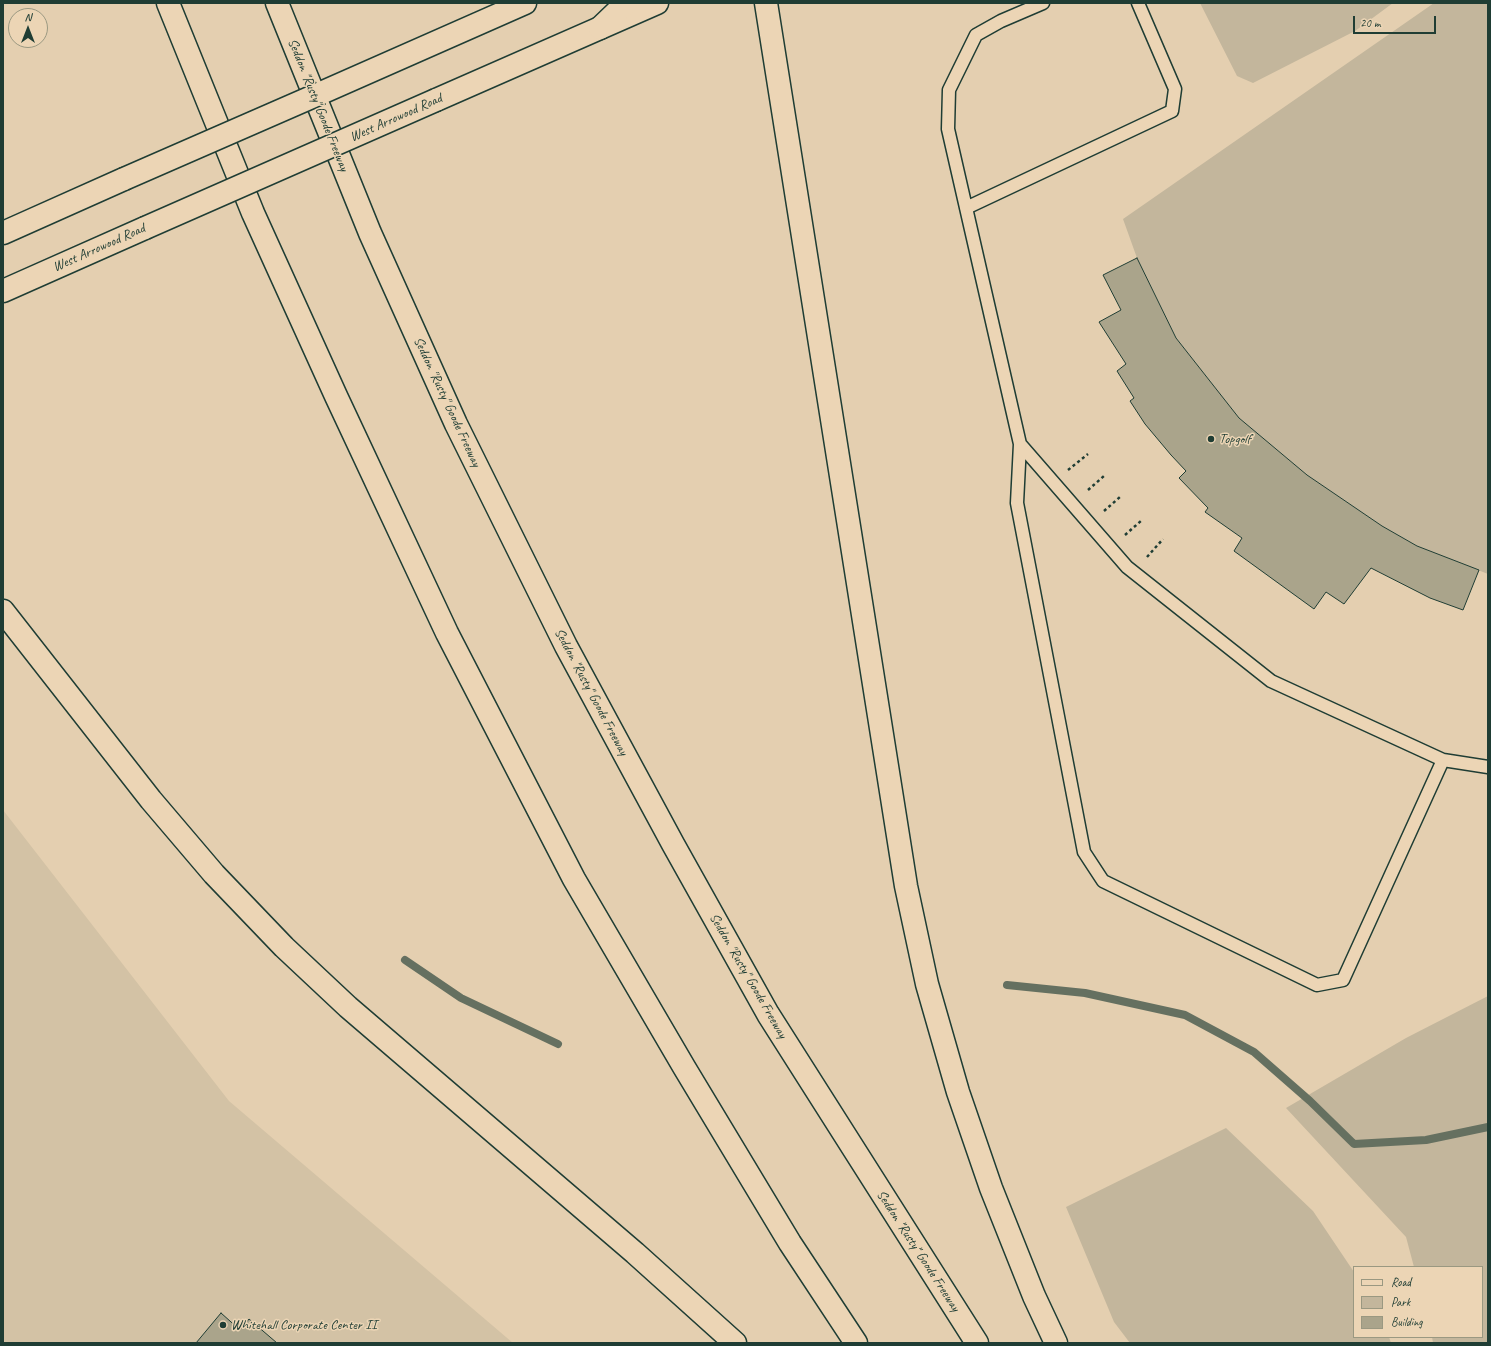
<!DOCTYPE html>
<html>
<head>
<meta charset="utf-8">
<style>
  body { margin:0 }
  #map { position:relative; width:1491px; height:1346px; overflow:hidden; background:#e4cfb0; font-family:Caveat,sans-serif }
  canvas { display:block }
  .frame { position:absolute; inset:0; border:4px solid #1f3d34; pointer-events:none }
  .legend { position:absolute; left:1353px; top:1266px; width:130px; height:72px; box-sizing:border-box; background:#ecd5b5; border:1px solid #9a9881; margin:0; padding:5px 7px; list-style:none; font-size:12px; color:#1f3d34 }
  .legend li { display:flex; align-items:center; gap:8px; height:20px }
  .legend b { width:20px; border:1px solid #9a9881 }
  .north { position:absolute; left:8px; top:8px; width:40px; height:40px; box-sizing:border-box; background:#ecd5b5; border:1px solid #9a9881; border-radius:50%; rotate:0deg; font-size:11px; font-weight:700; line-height:16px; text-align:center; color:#1f3d34 }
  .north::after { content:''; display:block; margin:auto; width:14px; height:18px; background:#1f3d34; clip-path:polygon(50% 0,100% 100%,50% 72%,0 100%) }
  .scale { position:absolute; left:1353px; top:16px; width:83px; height:18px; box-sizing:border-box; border:2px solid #1f3d34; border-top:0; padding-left:5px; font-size:12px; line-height:14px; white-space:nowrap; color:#1f3d34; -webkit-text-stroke:3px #ecd5b5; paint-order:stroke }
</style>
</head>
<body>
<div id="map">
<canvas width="1491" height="1346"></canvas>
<div class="frame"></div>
<ul class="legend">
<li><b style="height:5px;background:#ecd5b5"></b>Road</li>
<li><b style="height:11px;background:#c3b69c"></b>Park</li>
<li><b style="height:11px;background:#aaa48b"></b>Building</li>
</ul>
<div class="north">N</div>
<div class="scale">20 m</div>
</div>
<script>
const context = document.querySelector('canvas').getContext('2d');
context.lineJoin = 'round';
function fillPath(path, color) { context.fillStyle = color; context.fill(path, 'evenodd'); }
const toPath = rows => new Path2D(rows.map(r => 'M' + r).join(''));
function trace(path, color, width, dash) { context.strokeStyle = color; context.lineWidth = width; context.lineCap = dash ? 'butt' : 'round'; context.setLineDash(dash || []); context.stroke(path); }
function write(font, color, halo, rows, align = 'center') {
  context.font = font + ' Caveat,sans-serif'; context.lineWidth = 3; context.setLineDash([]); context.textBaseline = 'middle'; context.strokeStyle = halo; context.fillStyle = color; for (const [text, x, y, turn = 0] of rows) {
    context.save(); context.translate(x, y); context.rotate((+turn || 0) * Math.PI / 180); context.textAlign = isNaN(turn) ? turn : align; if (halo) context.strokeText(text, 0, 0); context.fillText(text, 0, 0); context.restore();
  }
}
fillPath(toPath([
  [3,810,229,1101,513,1343,3,1343]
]), '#d3c2a5');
fillPath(toPath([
  [1200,3,1393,3,1355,31,1253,83,1237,76],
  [1434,3,1488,3,1488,574,1417,546,1382,526,1307,475,1239,418,1176,338,1137,258,1123,219],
  [1488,996,1488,1343,1433,1343,1432,1337,1482,1337,1482,1267,1414,1267,1406,1237,1286,1108,1406,1038],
  [1226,1128,1313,1211,1354,1272,1354,1337,1389,1337,1391,1343,1130,1343,1114,1322,1066,1207]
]), '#c3b69c');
trace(toPath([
  [405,960,461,998,558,1044],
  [1007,985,1085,993,1185,1015,1254,1052,1310,1101,1354,1144,1426,1140,1488,1127]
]), '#657060', 8);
const building = toPath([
  [1137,258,1176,338,1239,418,1307,475,1382,526,1417,546,1479,570,1463,610,1430,598,1371,568,1344,604,1326,592,1314,609,1234,551,1242,538,1205,512,1208,508,1179,478,1186,471,1171,455,1145,424,1130,401,1134,398,1117,371,1126,364,1099,322,1121,310,1103,275,1137,258],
  [221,1313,240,1330,249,1319,277,1343,196,1343,221,1313]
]);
fillPath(building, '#aaa48b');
trace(building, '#1f3d34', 1);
const service = toPath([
  [1043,3,1001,21,976,35,949,90,948,129,1020,444,1127,567,1271,681,1443,760,1488,767],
  [966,208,1172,111,1175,89,1138,3],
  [1020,444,1017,503,1084,852,1103,881,1317,985,1343,980,1443,760]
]);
const secondary = toPath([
  [321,93,525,3],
  [436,100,657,3],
  [3,233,124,179],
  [3,291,145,228]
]);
const motorway = toPath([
  [168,3,253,213,336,396,447,633,574,879,684,1067,790,1243,856,1343],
  [277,3,370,233,456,424,566,646,673,844,768,1014,977,1343],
  [766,3,906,886,927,984,958,1092,991,1188,1034,1296,1056,1343],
  [600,28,626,3],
  [3,611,151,800,214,874,284,947,348,1007,635,1253,735,1343]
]);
trace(service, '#1f3d34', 15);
trace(secondary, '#1f3d34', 25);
trace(motorway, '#1f3d34', 25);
trace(toPath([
  [1068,470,1088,454],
  [1088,490,1104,476],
  [1104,511,1120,497],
  [1125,535,1142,520],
  [1147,557,1163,539]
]), '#1f3d34', 2.5, [3, 3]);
trace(service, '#ecd5b5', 12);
trace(secondary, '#ecd5b5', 22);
trace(motorway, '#ecd5b5', 22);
const secondaryBridge = toPath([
  [124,179,321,93],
  [145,228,436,100]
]);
trace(secondaryBridge, '#1f3d34', 25, []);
trace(secondaryBridge, '#ecd5b5', 22);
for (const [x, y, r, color] of [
  [1211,439,4,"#1f3d34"],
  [223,1325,4,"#1f3d34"]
]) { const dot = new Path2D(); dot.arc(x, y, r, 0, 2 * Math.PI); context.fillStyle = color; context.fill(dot); trace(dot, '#ecd5b5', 1.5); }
write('14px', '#1f3d34', '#ecd5b5', [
  ["Seddon \"Rusty\" Goode Freeway",318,105,68],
  ["West Arrowood Road",396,118,-24],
  ["West Arrowood Road",99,248,-24],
  ["Seddon \"Rusty\" Goode Freeway",447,402,65],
  ["Seddon \"Rusty\" Goode Freeway",591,692,62],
  ["Seddon \"Rusty\" Goode Freeway",748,976,60],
  ["Seddon \"Rusty\" Goode Freeway",918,1251,57]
]);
write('14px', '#1f3d34', '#ecd5b5', [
  ["Topgolf",1219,439],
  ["Whitehall Corporate Center II",231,1325]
], 'left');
</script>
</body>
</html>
